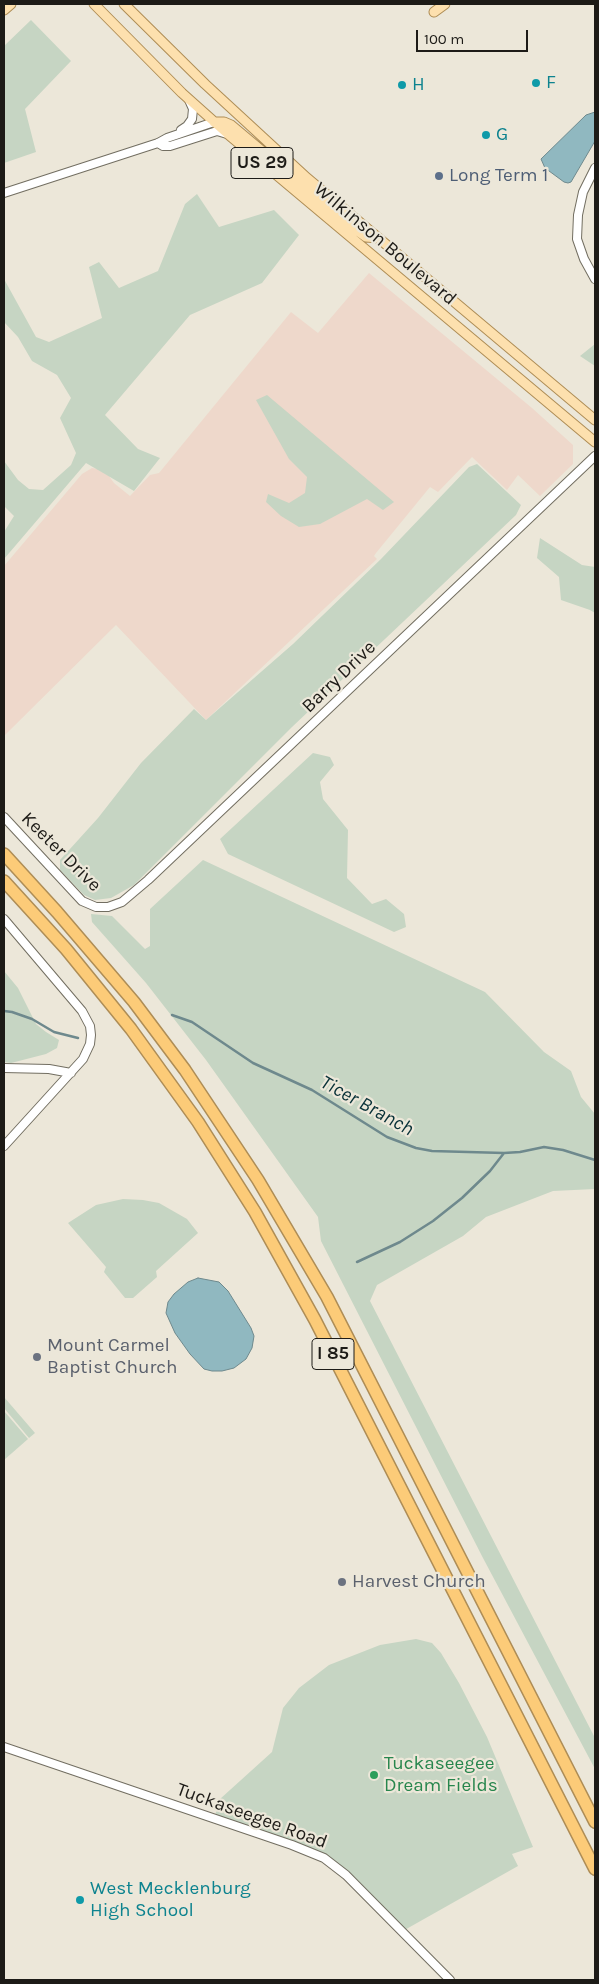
<!DOCTYPE html>
<html>
<head>
<meta charset="utf-8">
<style>
  body { margin:0 }
  #map { position:relative; width:599px; height:1984px; overflow:hidden; background:#ece7d9; font-family:Karla,sans-serif }
  canvas { display:block }
  .frame { position:absolute; inset:0; border:5px solid #1d1b17; pointer-events:none }
  .scale { position:absolute; left:416px; top:30px; width:112px; height:22px; box-sizing:border-box; border:2px solid #1d1b17; border-top:0; padding-left:6px; font-size:15px; line-height:18px; white-space:nowrap; color:#1d1b17; -webkit-text-stroke:4px #ece7d9; paint-order:stroke }
</style>
</head>
<body>
<div id="map">
<canvas width="599" height="1984"></canvas>
<div class="frame"></div>
<div class="scale">100 m</div>
</div>
<script>
const context = document.querySelector('canvas').getContext('2d');
context.lineJoin = 'round';
function fillPath(path, color) { context.fillStyle = color; context.fill(path, 'evenodd'); }
const toPath = rows => new Path2D(rows.map(r => 'M' + r).join(''));
function trace(path, color, width, dash) { context.strokeStyle = color; context.lineWidth = width; context.lineCap = dash ? 'butt' : 'round'; context.setLineDash(dash || []); context.stroke(path); }
function write(font, color, halo, rows, align = 'center') {
  context.font = font + ' Karla,sans-serif'; context.lineWidth = 4.5; context.setLineDash([]); context.textBaseline = 'middle'; context.strokeStyle = halo; context.fillStyle = color; for (const [text, x, y, turn = 0] of rows) {
    context.save(); context.translate(x, y); context.rotate((+turn || 0) * Math.PI / 180); context.textAlign = isNaN(turn) ? turn : align; if (halo) context.strokeText(text, 0, 0); context.fillText(text, 0, 0); context.restore();
  }
}
fillPath(toPath([
  [369,273,532,408,573,445,573,464,540,496,518,475,507,490,472,457,438,492,430,487,376,553,374,556,377,559,206,720,116,625,4,736,4,566,82,474,92,468,98,469,109,476,114,483,130,496,150,475,159,473,291,312,318,333]
]), '#eed8cb');
fillPath(toPath([
  [31,20,71,61,25,109,36,152,4,163,4,46],
  [197,194,219,227,274,210,299,235,262,283,190,315,105,415,138,449,160,458,134,491,86,463,4,559,4,532,14,516,4,506,4,461,18,480,29,489,43,490,71,465,76,453,60,418,71,398,57,375,32,361,18,337,4,322,4,279,36,337,49,342,102,318,89,267,99,262,119,288,158,271,185,204],
  [595,344,595,366,580,356],
  [267,395,394,502,383,510,367,499,320,524,299,527,281,516,266,502,268,494,289,503,305,493,307,477,289,459,256,400],
  [477,464,521,505,516,515,292,727,134,885,111,898,95,900,84,895,60,870,60,860,98,818,141,763,194,709,206,720,293,644,381,559,469,467],
  [540,538,582,565,595,567,595,613,590,610,561,600,559,577,537,558],
  [313,753,330,757,334,765,320,782,323,799,348,830,347,878,372,904,386,899,404,914,406,927,394,932,228,854,220,839],
  [203,860,485,992,544,1052,571,1071,581,1097,595,1114,595,1189,553,1191,486,1217,463,1236,377,1285,370,1301,595,1738,595,1769,483,1558,321,1241,318,1217,206,1060,146,983,92,922,91,914,112,916,145,949,150,946,150,909],
  [4,971,18,988,36,1024,46,1032,59,1040,57,1048,46,1054,11,1063,4,1062],
  [123,1199,143,1200,159,1203,187,1219,198,1233,156,1271,157,1277,133,1298,125,1298,104,1272,106,1267,68,1223,96,1205],
  [4,1397,35,1433,29,1438,4,1408],
  [4,1411,28,1439,4,1460],
  [416,1639,432,1643,441,1653,459,1683,487,1737,533,1847,512,1854,518,1866,401,1932,324,1858,214,1819,220,1799,272,1752,283,1708,299,1688,329,1665,380,1645]
]), '#c6d5c3');
const water = toPath([
  [595,112,595,141,571,182,568,183,564,182,545,168,541,159,586,115,595,112],
  [198,1278,219,1282,228,1291,251,1328,254,1336,252,1348,246,1359,234,1368,222,1371,212,1371,204,1369,190,1354,175,1333,166,1313,168,1302,174,1294,188,1282,198,1278]
]);
fillPath(water, '#90b8c0');
trace(water, '#6e898d', 1);
trace(toPath([
  [4,1011,12,1012,32,1019,54,1032,78,1038],
  [172,1015,192,1022,253,1063,312,1090,387,1137,416,1148,432,1151,504,1153,520,1152,544,1147,563,1150,595,1160],
  [357,1262,400,1242,433,1221,462,1198,490,1171,504,1153]
]), '#6e898d', 2.5);
const minor = toPath([
  [181,130,187,126,192,119,193,109,189,100],
  [158,143,163,146,170,146,217,131,227,134],
  [595,168,583,192,578,215,577,239,584,259,595,279],
  [4,193,158,143,167,138,214,122],
  [4,817,82,901,96,907,108,907,122,902,148,880,595,456],
  [4,919,82,1011,90,1026,91,1035,90,1044,83,1059,4,1146],
  [4,1068,49,1069,71,1073],
  [4,1747,292,1845,324,1858,346,1875,450,1980]
]);
const major = toPath([
  [94,4,182,93,229,135,595,442],
  [124,4,205,84,307,178,595,420],
  [4,10,11,4],
  [434,12,445,4],
  [214,122,224,122,231,125,356,230,366,237,378,238]
]);
const highway = toPath([
  [4,854,57,912,134,1002,185,1070,258,1180,327,1297,595,1822],
  [4,881,66,949,131,1029,198,1122,255,1212,315,1320,595,1869]
]);
trace(minor, '#726e61', 10);
trace(major, '#ae8d56', 11);
trace(highway, '#ae8d56', 14);
trace(minor, '#fff', 8);
trace(major, '#fde0ae', 9);
trace(highway, '#fccb78', 11);
for (const [x, y, r, color] of [
  [536,83,5,"#0f9aa8"],
  [402,85,5,"#0f9aa8"],
  [486,135,5,"#0f9aa8"],
  [439,176,5,"#5c6f8a"],
  [37,1357,5,"#6b7280"],
  [342,1582,5,"#6b7280"],
  [374,1775,5,"#2e9e5b"],
  [80,1900,5,"#0f9aa8"]
]) { const dot = new Path2D(); dot.arc(x, y, r, 0, 2 * Math.PI); context.fillStyle = color; context.fill(dot); trace(dot, '#ece7d9', 2); }
for (const [x, y, w] of [
  [262,163,62],
  [333,1354,42]
]) { const box = new Path2D(); box.roundRect(x - w / 2, y - 15.5, w, 31, 4); context.fillStyle = '#ece7d9'; context.fill(box); trace(box, '#1d1b17', 1); }
write('bold 18px', '#1d1b17', null, [
  ["US 29",262,163],
  ["I 85",333,1354]
]);
write('19px', '#0d838f', '#ece7d9', [
  ["F",546,83],
  ["H",412,85],
  ["G",496,135],
  ["West Mecklenburg",90,1889],
  ["High School",90,1911]
], 'left');
write('19px', '#4e5e75', '#ece7d9', [
  ["Long Term 1",449,176]
], 'left');
write('19px', '#1d1b17', '#ece7d9', [
  ["Wilkinson Boulevard",385,244,40],
  ["Barry Drive",339,677,-44],
  ["Keeter Drive",61,852,45],
  ["Tuckaseegee Road",252,1816,20]
]);
write('19px', '#5b616d', '#ece7d9', [
  ["Mount Carmel",47,1346],
  ["Baptist Church",47,1368],
  ["Harvest Church",352,1582]
], 'left');
write('19px', '#27864d', '#ece7d9', [
  ["Tuckaseegee",384,1764],
  ["Dream Fields",384,1786]
], 'left');
write('italic 20px', '#073037', '#ece7d9', [
  ["Ticer Branch",367,1106,29]
]);
</script>
</body>
</html>
